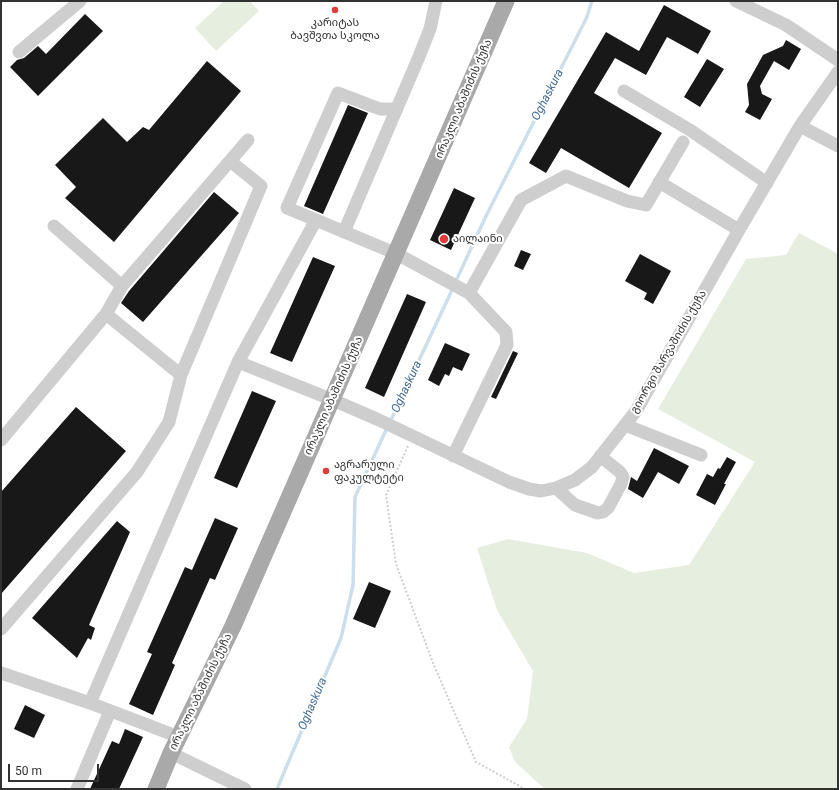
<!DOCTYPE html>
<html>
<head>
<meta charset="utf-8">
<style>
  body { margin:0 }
  #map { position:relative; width:839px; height:790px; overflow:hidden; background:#fff; font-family:Roboto,sans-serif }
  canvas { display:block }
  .frame { position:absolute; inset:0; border:2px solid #313131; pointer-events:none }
  .scale { position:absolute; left:8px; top:764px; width:91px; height:18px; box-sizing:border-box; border:2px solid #313131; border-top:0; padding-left:5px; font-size:12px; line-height:14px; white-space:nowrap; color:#313131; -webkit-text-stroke:3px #fff; paint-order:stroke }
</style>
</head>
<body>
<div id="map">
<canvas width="839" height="790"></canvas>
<div class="frame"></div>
<div class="scale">50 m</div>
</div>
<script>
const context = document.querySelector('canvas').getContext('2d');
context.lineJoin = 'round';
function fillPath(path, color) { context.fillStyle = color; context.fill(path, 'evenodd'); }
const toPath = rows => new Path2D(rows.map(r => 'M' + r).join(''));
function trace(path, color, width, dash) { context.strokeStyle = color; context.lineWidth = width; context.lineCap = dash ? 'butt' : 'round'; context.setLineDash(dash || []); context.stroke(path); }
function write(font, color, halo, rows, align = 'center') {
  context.font = font + ' Roboto,"Noto Sans Georgian",sans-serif'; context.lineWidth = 4; context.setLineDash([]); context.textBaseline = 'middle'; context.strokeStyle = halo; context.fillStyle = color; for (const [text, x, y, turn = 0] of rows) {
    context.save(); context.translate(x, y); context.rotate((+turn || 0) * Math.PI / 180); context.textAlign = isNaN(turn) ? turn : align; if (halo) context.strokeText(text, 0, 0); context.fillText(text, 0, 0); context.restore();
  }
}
fillPath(toPath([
  [224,1,250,1,259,11,216,51,195,28],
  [799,233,838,254,838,789,545,789,515,762,509,747,527,719,533,671,497,610,477,548,508,539,587,553,634,573,689,565,755,462,658,409,746,259,786,255]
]), '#e6eee0');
trace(toPath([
  [455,283,486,216,586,19,592,1],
  [390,422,453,288],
  [277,789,341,638,353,585,355,497,387,428]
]), '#cddeed', 3.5);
fillPath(toPath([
  [664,5,711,31,698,54,667,37,646,75,615,58,594,93,662,133,629,188,561,148,546,173,529,163,606,32,639,51],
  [85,14,103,31,38,96,10,67,17,60,24,58,38,46,46,54],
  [786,40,801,49,789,70,774,61,760,86,762,94,772,99,760,120,745,112,749,105,747,84,763,55,783,46],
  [707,59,724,69,700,107,684,97],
  [207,61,241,91,114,242,65,198,76,187,55,165,103,118,127,142,143,127,149,130],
  [348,105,368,113,323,214,304,206],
  [454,188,475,198,451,250,430,240],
  [214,192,239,213,143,322,121,303,129,291],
  [521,250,531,254,523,270,514,266],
  [640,254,671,271,653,304,644,299,647,293,625,281],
  [313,257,335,266,292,362,270,353],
  [407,294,426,302,384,397,365,388],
  [445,343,470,354,462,371,453,367,449,376,445,374,439,386,428,380],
  [513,351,518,353,496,399,491,397],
  [252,391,276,401,237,488,214,478],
  [76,407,126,451,1,594,1,492],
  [654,448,689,466,679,484,658,472,643,498,628,489,631,477,637,481],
  [727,457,736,462,724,484,726,484,715,505,696,495,707,474,713,477,718,468,720,469],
  [215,518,238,528,215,580,210,578,172,663,175,665,153,715,129,704,152,654,147,652,185,567,192,570],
  [117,521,130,532,89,625,95,628,91,640,88,638,77,658,32,618],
  [369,582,391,591,375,628,353,619],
  [25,705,45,715,34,738,14,729],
  [125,729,143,737,119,789,90,789,112,741,119,744]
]), '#181818');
trace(toPath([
  [408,446,386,495,396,564,433,663,476,762,525,789]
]), '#cecece', 2, [2, 2]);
trace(toPath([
  [736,1,786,25,838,60],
  [19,52,80,1],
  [624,91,690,130,767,183],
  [800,126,838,146],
  [659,182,739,230],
  [316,220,287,208,338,93,380,109,397,109],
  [54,226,122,286],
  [344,232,418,59,430,29,436,1],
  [469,293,521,200,566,176,627,201,646,205,683,142],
  [106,314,181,375,261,186,230,161],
  [238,362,333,400,379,420,509,482,529,489,541,491,556,488,575,480,592,467,636,411,739,230,800,126,838,72],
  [625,425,701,455],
  [1,440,106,314,122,286,248,140],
  [556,488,575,505,598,513,603,512,608,508,621,484,623,477,620,472,600,456],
  [1,629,137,472,169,422,181,375],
  [1,673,90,703,179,737],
  [90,703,238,362,316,220,397,254,469,293,506,332,507,345,453,456],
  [171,753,245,789],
  [77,789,110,711]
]), '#cecece', 13);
trace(toPath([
  [156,789,171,753,233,626,506,1]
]), '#a9a9a9', 17);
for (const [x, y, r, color] of [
  [335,10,4,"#e33b39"],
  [444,239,5,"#e33b39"],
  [326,471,4,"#e33b39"]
]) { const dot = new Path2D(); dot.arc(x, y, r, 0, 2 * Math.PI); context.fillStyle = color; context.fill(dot); trace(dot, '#fff', 1.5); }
write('11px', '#313131', '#fff', [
  ["კარიტას",335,23,"center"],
  ["ბავშვთა სკოლა",335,36,"center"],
  ["აილაინი",453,239],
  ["აგრარული",334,465],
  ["ფაკულტეტი",334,478]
], 'left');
write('11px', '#313131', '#fff', [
  ["ირაკლი აბაშიძის ქუჩა",464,99,-67],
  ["გიორგი შარვაშიძის ქუჩა",669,352,-60],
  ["ირაკლი აბაშიძის ქუჩა",334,396,-66],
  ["ირაკლი აბაშიძის ქუჩა",201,692,-64]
]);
write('italic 12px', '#3f6b93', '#fff', [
  ["Oghaskura",548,95,-63],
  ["Oghaskura",407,387,-65],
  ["Oghaskura",313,704,-67]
]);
</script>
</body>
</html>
